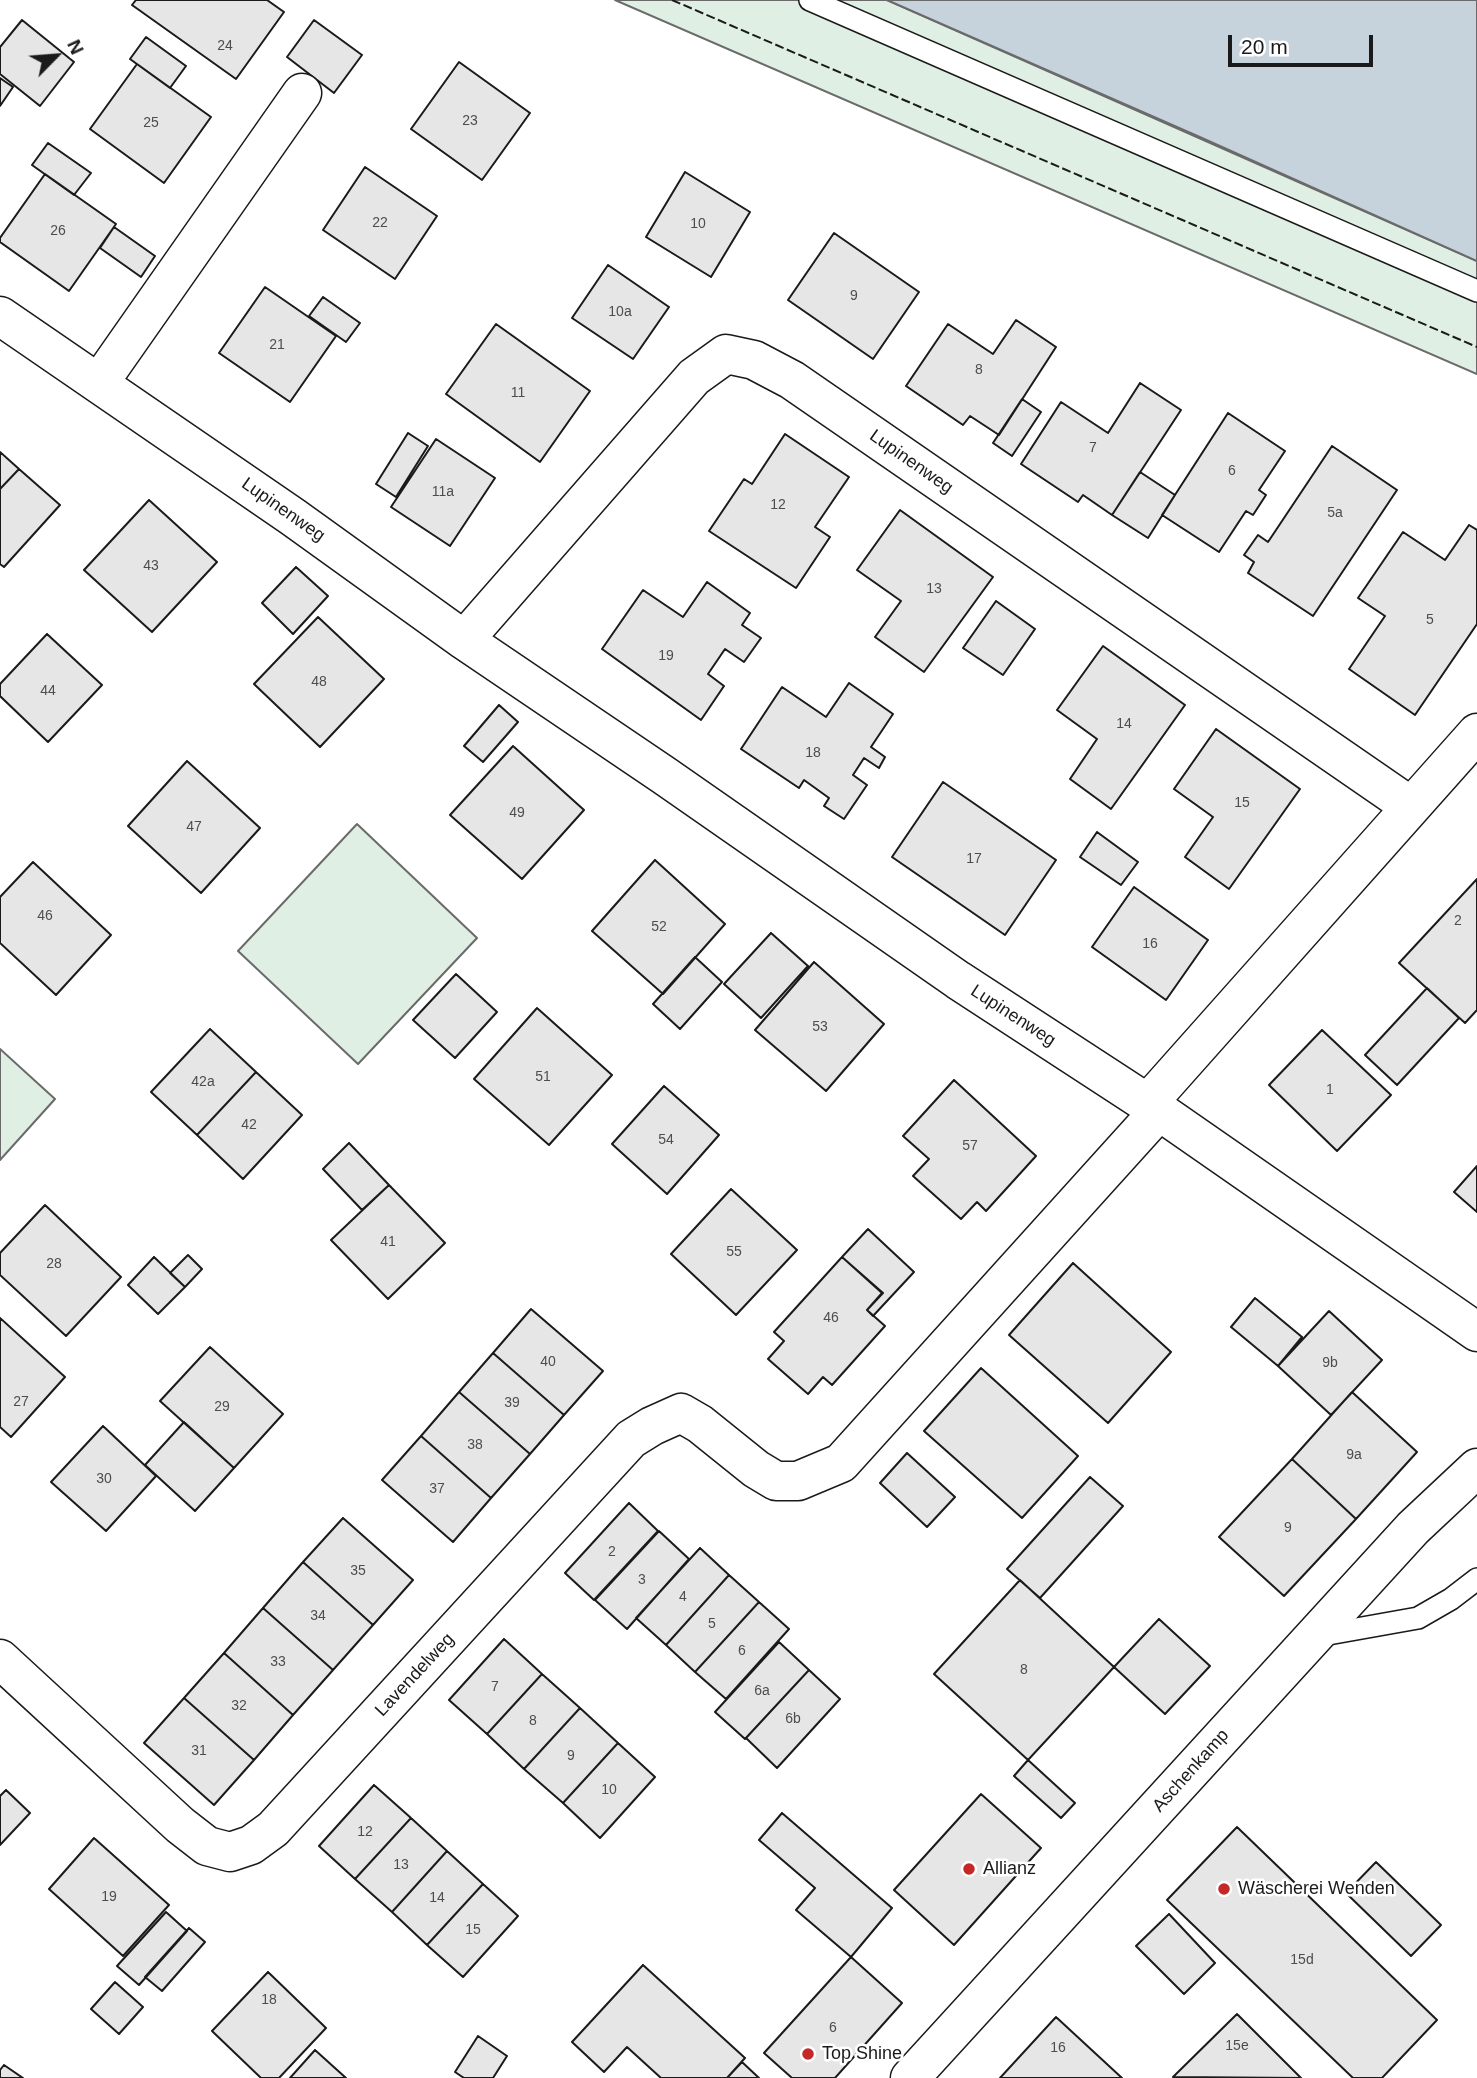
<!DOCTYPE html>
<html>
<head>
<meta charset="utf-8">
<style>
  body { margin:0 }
  #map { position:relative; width:1477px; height:2078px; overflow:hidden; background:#fff; font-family:Helvetica,sans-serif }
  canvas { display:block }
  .north { position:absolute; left:21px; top:21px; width:70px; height:70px; -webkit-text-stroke:5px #fff; paint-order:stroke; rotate:65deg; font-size:19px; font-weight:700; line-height:28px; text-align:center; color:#1a1a1a }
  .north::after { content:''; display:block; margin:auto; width:24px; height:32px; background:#1a1a1a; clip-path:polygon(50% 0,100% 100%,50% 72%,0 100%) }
  .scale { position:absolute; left:1228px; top:35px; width:145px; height:32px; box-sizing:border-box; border:4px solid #1a1a1a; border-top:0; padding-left:9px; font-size:21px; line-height:24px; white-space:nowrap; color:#1a1a1a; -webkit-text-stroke:5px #fff; paint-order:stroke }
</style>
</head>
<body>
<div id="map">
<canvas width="1477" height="2078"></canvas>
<div class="north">N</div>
<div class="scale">20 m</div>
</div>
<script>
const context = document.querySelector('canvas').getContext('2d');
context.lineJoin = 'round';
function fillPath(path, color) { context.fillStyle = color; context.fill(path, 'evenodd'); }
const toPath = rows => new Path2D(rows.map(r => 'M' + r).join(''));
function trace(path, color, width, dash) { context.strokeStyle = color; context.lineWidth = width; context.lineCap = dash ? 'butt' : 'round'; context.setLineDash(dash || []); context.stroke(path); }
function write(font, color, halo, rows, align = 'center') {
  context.font = font + ' Helvetica,sans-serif'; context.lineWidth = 5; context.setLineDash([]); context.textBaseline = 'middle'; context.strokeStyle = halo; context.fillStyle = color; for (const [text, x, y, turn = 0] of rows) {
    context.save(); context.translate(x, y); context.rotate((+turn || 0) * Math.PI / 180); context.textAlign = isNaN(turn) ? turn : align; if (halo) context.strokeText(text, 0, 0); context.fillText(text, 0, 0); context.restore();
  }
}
const green = toPath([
  [615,0,887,0,1477,261,1477,374,615,0],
  [357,824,477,938,358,1064,238,951,357,824],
  [0,1049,55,1099,0,1160,0,1049]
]);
fillPath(green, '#e0efe3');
trace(green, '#6a6a6a', 2);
const water = toPath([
  [887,0,1477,0,1477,261,1202,138,887,0]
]);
fillPath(water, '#c6d2dc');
trace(water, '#6a6a6a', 2);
const building = toPath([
  [136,0,267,0,284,12,236,79,132,5,136,0],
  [22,20,74,62,40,106,0,74,0,47,22,20],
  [314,20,362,55,334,93,287,57,314,20],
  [146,37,186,66,170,88,130,59,146,37],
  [459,62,530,113,482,180,411,129,459,62],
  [137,64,211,117,164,183,90,129,137,64],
  [0,78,13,87,0,106,0,78],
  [48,143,91,173,74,195,32,165,48,143],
  [365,167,437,216,395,279,323,230,365,167],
  [685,172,750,212,711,277,646,237,685,172],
  [45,174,116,224,69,291,0,242,0,238,45,174],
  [114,227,155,256,141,277,100,248,114,227],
  [834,233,919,292,873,359,788,300,834,233],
  [608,265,669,307,633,359,572,318,608,265],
  [265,287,336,336,290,402,219,353,265,287],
  [323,297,360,323,346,342,309,316,323,297],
  [1016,320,1056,347,999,435,970,416,963,425,906,386,948,324,993,354,1016,320],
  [496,324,590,391,540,462,446,394,496,324],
  [1140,383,1181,410,1112,515,1083,495,1078,502,1021,464,1061,402,1108,433,1140,383],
  [1022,399,1041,412,1012,456,993,443,1022,399],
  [1228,413,1285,451,1259,490,1266,495,1253,515,1246,511,1219,552,1162,515,1228,413],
  [408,433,428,446,396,497,376,484,408,433],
  [785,434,849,477,815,527,830,537,796,588,709,531,744,479,752,484,785,434],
  [436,439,495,478,450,546,391,507,436,439],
  [1332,446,1397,490,1313,616,1248,573,1254,562,1244,555,1258,535,1268,542,1332,446],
  [0,452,19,469,0,489,0,452],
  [19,469,60,505,4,567,0,564,0,489,19,469],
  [1140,472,1175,495,1148,538,1112,515,1140,472],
  [149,500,217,562,152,632,84,570,149,500],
  [900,510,993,577,924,672,875,637,901,601,857,570,900,510],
  [1469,525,1477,530,1477,624,1415,715,1349,669,1385,616,1358,598,1403,532,1445,560,1469,525],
  [296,567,328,596,293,634,262,603,296,567],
  [707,582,750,613,742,625,761,638,744,662,725,649,708,674,724,686,701,720,602,649,643,590,683,617,707,582],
  [996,601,1035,629,1003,675,963,648,996,601],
  [318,617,384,679,320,747,254,684,318,617],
  [47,634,102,685,48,742,0,696,0,684,47,634],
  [1103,646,1185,705,1111,809,1070,779,1097,739,1057,710,1103,646],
  [849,683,893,714,871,747,885,757,879,768,864,758,853,775,867,785,844,819,824,806,829,798,804,780,799,788,741,749,782,687,826,717,849,683],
  [499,705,518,722,483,762,464,746,499,705],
  [1216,729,1300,789,1229,889,1185,857,1213,817,1174,789,1216,729],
  [513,746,584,810,522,879,450,815,513,746],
  [187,761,260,828,201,893,128,826,187,761],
  [943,782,1056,860,1005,935,892,857,943,782],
  [1097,832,1138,862,1121,885,1080,857,1097,832],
  [655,860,725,924,663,994,592,931,655,860],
  [33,862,111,935,56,995,0,943,0,897,33,862],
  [1477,879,1477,1010,1465,1023,1399,963,1477,879],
  [1134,887,1208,940,1166,1000,1092,947,1134,887],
  [771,933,808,966,761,1018,724,984,771,933],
  [695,957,722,982,680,1029,653,1004,695,957],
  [814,962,884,1024,826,1091,755,1030,814,962],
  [456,974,497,1012,455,1058,413,1020,456,974],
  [1427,988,1459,1018,1397,1085,1365,1055,1427,988],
  [537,1008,612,1075,549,1145,474,1079,537,1008],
  [210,1029,256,1072,197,1135,151,1092,210,1029],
  [1322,1030,1391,1095,1337,1151,1269,1085,1322,1030],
  [256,1072,302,1115,243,1179,197,1135,256,1072],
  [954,1080,1036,1156,986,1211,977,1202,961,1219,913,1176,929,1159,903,1136,954,1080],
  [664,1086,719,1135,667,1194,612,1144,664,1086],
  [349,1143,389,1185,362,1210,323,1169,349,1143],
  [1477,1166,1477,1212,1454,1192,1477,1166],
  [389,1185,445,1243,388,1299,331,1240,389,1185],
  [731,1189,797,1250,736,1315,671,1254,731,1189],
  [45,1205,121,1277,66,1336,0,1275,0,1253,45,1205],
  [868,1229,914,1272,873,1316,867,1310,883,1293,842,1257,868,1229],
  [188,1255,202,1269,185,1287,170,1273,188,1255],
  [154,1257,185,1287,158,1314,128,1285,154,1257],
  [842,1257,882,1293,867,1310,885,1326,832,1385,823,1377,808,1394,768,1359,784,1341,774,1332,842,1257],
  [1073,1263,1171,1352,1108,1423,1009,1335,1073,1263],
  [1255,1298,1302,1337,1278,1366,1231,1327,1255,1298],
  [531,1309,603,1371,564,1415,493,1353,531,1309],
  [1329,1311,1382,1360,1331,1415,1278,1366,1329,1311],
  [0,1318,65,1377,11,1437,0,1427,0,1318],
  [210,1347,283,1414,234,1468,160,1401,210,1347],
  [493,1353,564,1415,530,1454,459,1392,493,1353],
  [981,1368,1078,1456,1022,1518,924,1431,981,1368],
  [459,1392,530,1454,491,1498,421,1436,459,1392],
  [1352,1392,1417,1452,1356,1519,1292,1459,1352,1392],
  [184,1422,234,1468,195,1511,145,1465,184,1422],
  [103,1426,156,1476,106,1531,51,1482,103,1426],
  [421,1436,491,1498,453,1542,382,1480,421,1436],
  [907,1453,955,1497,927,1527,880,1483,907,1453],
  [1292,1459,1356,1519,1284,1596,1219,1537,1292,1459],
  [1090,1477,1123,1506,1040,1598,1007,1569,1090,1477],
  [629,1503,658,1531,594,1600,565,1573,629,1503],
  [343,1518,413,1580,373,1625,303,1562,343,1518],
  [659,1531,689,1559,627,1629,595,1600,659,1531],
  [700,1548,729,1575,666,1645,636,1618,700,1548],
  [303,1562,373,1625,333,1670,263,1608,303,1562],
  [729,1575,759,1602,695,1672,666,1645,729,1575],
  [1020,1580,1114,1667,1028,1760,934,1674,1020,1580],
  [759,1602,789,1629,726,1699,695,1672,759,1602],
  [263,1608,333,1670,293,1715,224,1653,263,1608],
  [1159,1619,1210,1666,1165,1714,1114,1667,1159,1619],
  [504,1639,542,1674,487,1734,449,1700,504,1639],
  [779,1642,809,1670,745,1739,715,1712,779,1642],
  [224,1653,293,1715,254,1760,184,1698,224,1653],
  [809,1670,840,1699,777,1768,746,1738,809,1670],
  [542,1674,580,1708,524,1769,487,1734,542,1674],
  [184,1698,254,1760,214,1805,144,1743,184,1698],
  [580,1708,618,1743,563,1803,524,1769,580,1708],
  [618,1743,655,1777,600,1838,563,1803,618,1743],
  [1028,1760,1075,1803,1061,1818,1014,1776,1028,1760],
  [374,1785,411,1818,355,1879,319,1846,374,1785],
  [6,1790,30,1813,0,1845,0,1796,6,1790],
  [981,1794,1041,1848,954,1945,894,1890,981,1794],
  [782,1813,892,1908,851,1957,796,1910,815,1888,759,1840,782,1813],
  [411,1818,447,1851,392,1912,355,1879,411,1818],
  [1237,1827,1437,2020,1382,2078,1353,2078,1167,1900,1237,1827],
  [94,1838,169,1905,123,1956,49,1889,94,1838],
  [447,1851,483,1884,427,1945,392,1912,447,1851],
  [1376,1862,1441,1925,1411,1956,1346,1893,1376,1862],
  [483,1884,518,1916,463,1977,427,1945,483,1884],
  [166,1912,187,1931,139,1985,117,1966,166,1912],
  [1169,1914,1215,1963,1184,1994,1136,1946,1169,1914],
  [189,1928,205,1942,162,1991,145,1977,189,1928],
  [851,1957,902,2003,835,2078,792,2078,764,2053,851,1957],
  [643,1965,745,2058,727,2078,661,2078,627,2047,604,2072,572,2042,643,1965],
  [268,1972,326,2028,279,2078,261,2078,212,2031,268,1972],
  [115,1982,143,2007,119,2034,91,2009,115,1982],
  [1237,2014,1301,2078,1173,2077,1237,2014],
  [1056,2017,1122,2078,1000,2078,1056,2017],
  [478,2036,507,2056,493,2078,464,2078,455,2072,478,2036],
  [315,2050,346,2078,290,2078,315,2050],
  [742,2062,759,2078,727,2078,742,2062],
  [4,2065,23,2078,0,2078,0,2070,4,2065]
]);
fillPath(building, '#e6e6e6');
trace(building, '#1a1a1a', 2);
const lane = toPath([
  [810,0,1477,291],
  [1317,1636,1418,1618,1451,1599,1477,1579]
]);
const street = toPath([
  [0,316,293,517,464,640,665,776,958,980,1159,1111,1477,1332],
  [99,383,302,93],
  [464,640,694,377,726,354,754,360,792,380,1410,806],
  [1147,1104,1477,733],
  [0,1659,180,1825,207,1846,230,1852,251,1845,273,1829,631,1439,652,1426,681,1413,700,1424,756,1469,776,1481,798,1481,841,1463,1159,1111]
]);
const secondary = toPath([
  [910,2078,1413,1528,1477,1468]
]);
trace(lane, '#1a1a1a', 24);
trace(street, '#1a1a1a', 41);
trace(secondary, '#1a1a1a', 41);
trace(lane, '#fff', 21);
trace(street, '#fff', 38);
trace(secondary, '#fff', 38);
trace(toPath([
  [672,0,1477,347]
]), '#1a1a1a', 2, [9, 3.5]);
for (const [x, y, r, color] of [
  [969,1869,7,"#c62828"],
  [1224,1889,7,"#c62828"],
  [808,2054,7,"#c62828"]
]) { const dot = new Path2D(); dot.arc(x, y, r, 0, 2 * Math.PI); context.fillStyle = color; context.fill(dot); trace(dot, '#fff', 2.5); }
write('14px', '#4d4d4d', null, [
  ["24",225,46],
  ["23",470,121],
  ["25",151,123],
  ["22",380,223],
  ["10",698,224],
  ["26",58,231],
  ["9",854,296],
  ["10a",620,312],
  ["21",277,345],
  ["8",979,370],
  ["11",518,393],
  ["7",1093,448],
  ["6",1232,471],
  ["11a",443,492],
  ["12",778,505],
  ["5a",1335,513],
  ["43",151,566],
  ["13",934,589],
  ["5",1430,620],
  ["19",666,656],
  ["48",319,682],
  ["44",48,691],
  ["14",1124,724],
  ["18",813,753],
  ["15",1242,803],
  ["49",517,813],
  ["47",194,827],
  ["17",974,859],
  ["46",45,916],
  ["2",1458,921],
  ["52",659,927],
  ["16",1150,944],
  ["53",820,1027],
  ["51",543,1077],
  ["42a",203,1082],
  ["1",1330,1090],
  ["42",249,1125],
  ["54",666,1140],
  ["57",970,1146],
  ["41",388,1242],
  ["55",734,1252],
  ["28",54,1264],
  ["46",831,1318],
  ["40",548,1362],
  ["9b",1330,1363],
  ["27",21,1402],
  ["39",512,1403],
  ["29",222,1407],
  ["38",475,1445],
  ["9a",1354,1455],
  ["30",104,1479],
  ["37",437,1489],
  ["9",1288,1528],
  ["2",612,1552],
  ["35",358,1571],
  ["3",642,1580],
  ["4",683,1597],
  ["34",318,1616],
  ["5",712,1624],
  ["6",742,1651],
  ["33",278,1662],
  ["8",1024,1670],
  ["7",495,1687],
  ["6a",762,1691],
  ["32",239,1706],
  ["6b",793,1719],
  ["8",533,1721],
  ["31",199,1751],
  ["9",571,1756],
  ["10",609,1790],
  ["12",365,1832],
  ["13",401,1865],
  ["19",109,1897],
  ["14",437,1898],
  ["15",473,1930],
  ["15d",1302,1960],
  ["18",269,2000],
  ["6",833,2028],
  ["15e",1237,2046],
  ["16",1058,2048]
]);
write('18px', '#1a1a1a', '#fff', [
  ["Lupinenweg",911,462,35],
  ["Lupinenweg",283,510,35],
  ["Lupinenweg",1013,1016,33],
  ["Lavendelweg",415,1675,-47],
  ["Aschenkamp",1191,1771,-48]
]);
write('18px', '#1a1a1a', '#fff', [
  ["Allianz",983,1869],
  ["Wäscherei Wenden",1238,1889],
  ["Top Shine",822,2054]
], 'left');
</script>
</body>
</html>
